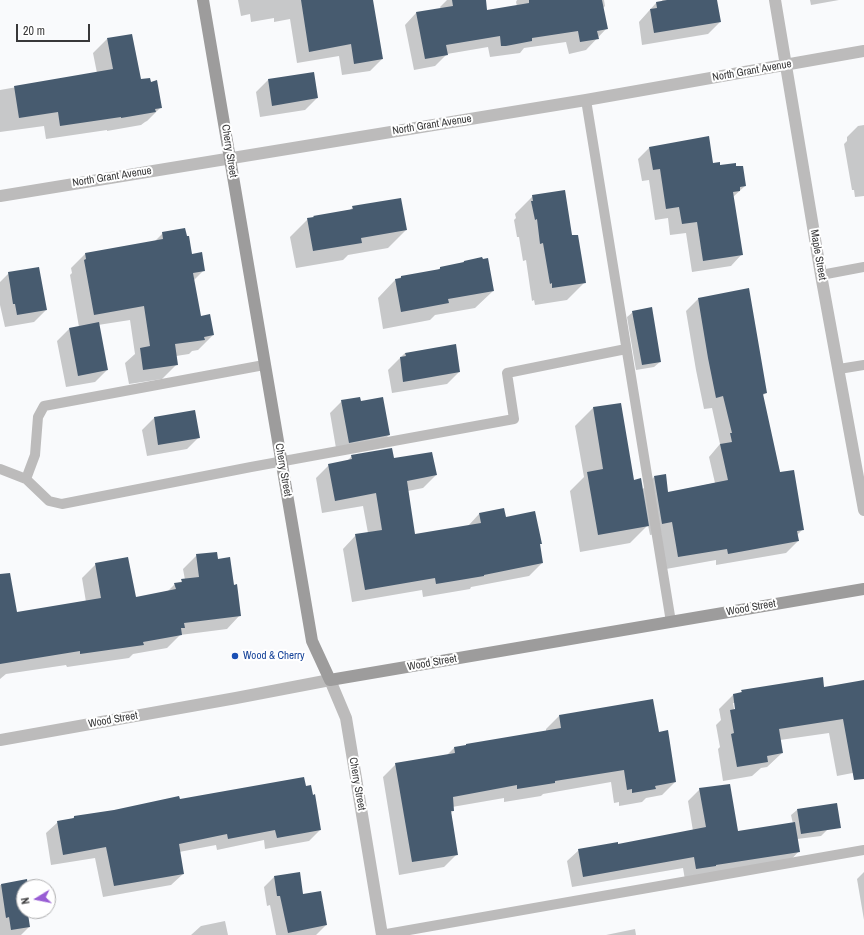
<!DOCTYPE html>
<html>
<head>
<meta charset="utf-8">
<style>
  body { margin:0 }
  #map { position:relative; width:864px; height:935px; overflow:hidden; background:#f9fafc; font-family:"Archivo Narrow",sans-serif }
  canvas { display:block }
  .north { position:absolute; left:16px; top:879px; width:40px; height:40px; box-sizing:border-box; background:#fff; border:1px solid #afafb0; border-radius:50%; rotate:260deg; font-size:11px; font-weight:700; line-height:16px; text-align:center; color:#383839 }
  .north::after { content:''; display:block; margin:auto; width:14px; height:18px; background:#985dd4; clip-path:polygon(50% 0,100% 100%,50% 72%,0 100%) }
  .scale { position:absolute; left:16px; top:24px; width:74px; height:18px; box-sizing:border-box; border:2px solid #383839; border-top:0; padding-left:5px; font-size:12px; line-height:14px; white-space:nowrap; color:#383839; -webkit-text-stroke:3px #fff; paint-order:stroke }
</style>
</head>
<body>
<div id="map">
<canvas width="864" height="935"></canvas>
<div class="north">N</div>
<div class="scale">20 m</div>
</div>
<script>
const context = document.querySelector('canvas').getContext('2d');
context.lineJoin = 'round';
function fillPath(path, color) { context.fillStyle = color; context.fill(path, 'evenodd'); }
const toPath = rows => new Path2D(rows.map(r => 'M' + r).join(''));
function trace(path, color, width, dash) { context.strokeStyle = color; context.lineWidth = width; context.lineCap = dash ? 'butt' : 'round'; context.setLineDash(dash || []); context.stroke(path); }
function write(font, color, halo, rows, align = 'center') {
  context.font = font + ' "Archivo Narrow",sans-serif'; context.lineWidth = 4; context.setLineDash([]); context.textBaseline = 'middle'; context.strokeStyle = halo; context.fillStyle = color; for (const [text, x, y, turn = 0] of rows) {
    context.save(); context.translate(x, y); context.rotate((+turn || 0) * Math.PI / 180); context.textAlign = isNaN(turn) ? turn : align; if (halo) context.strokeText(text, 0, 0); context.fillText(text, 0, 0); context.restore();
  }
}
fillPath(toPath([
  [238,0,313,0,382,59,370,71,342,75,339,56,297,63,290,19,274,22,274,18,251,22,250,14,241,16],
  [447,0,485,0,486,11,517,6,516,2,517,0,604,0,605,6,603,8,606,29,586,50,569,54,566,42,524,48,520,53,490,57,488,47,447,54,435,66,414,70,405,25,416,13,441,9,440,7],
  [662,0,716,0,720,22,708,34,642,45,639,22,656,3,663,2],
  [810,0,839,0,811,5],
  [107,39,141,80,150,83,161,107,147,121,145,122,141,125,107,131,107,130,46,139,44,126,0,132,0,90,97,73,93,53],
  [268,80,317,98,305,110,260,117,256,92],
  [864,125,864,196,855,197,854,190,852,190,844,144,847,141,847,137,858,126],
  [650,147,720,167,745,186,733,197,742,254,731,266,692,272,686,233,670,235,668,218,655,220,649,180,642,181,638,159],
  [533,196,571,236,585,282,567,300,535,305,534,300,532,301,526,260,523,261,519,237,517,237,514,220,516,218,515,214],
  [353,207,406,230,388,248,348,255,343,260,296,268,290,237,308,219,314,217,350,210],
  [163,233,191,255,204,270,193,281,200,317,213,335,198,350,192,351,189,354,176,356,177,364,162,379,129,384,125,363,135,354,130,320,98,325,107,370,95,382,66,387,57,341,69,329,79,327,70,275,72,273,71,268,85,254,154,242],
  [464,261,493,291,475,308,435,315,430,320,383,329,378,298,395,280,401,277,437,271,440,268,462,264],
  [9,273,46,310,34,322,5,327,0,305,0,282],
  [698,299,766,393,762,396,780,473,803,529,797,535,798,541,786,553,716,565,716,560,666,569,661,533,650,535,648,525,630,543,580,552,570,491,584,477,575,426,593,408,620,404,633,481,642,490,654,477,667,493,715,483,709,457,720,444,712,408,704,409,696,370,686,311],
  [633,312,660,362,654,367,636,370,627,317],
  [405,353,459,372,447,384,392,393,388,370],
  [342,401,360,402,389,435,377,447,337,454,330,413],
  [154,418,199,437,187,449,147,456,142,430],
  [352,456,394,459,436,475,423,488,408,491,414,535,468,526,479,514,505,518,539,545,542,563,529,576,471,587,470,589,423,597,422,590,352,602,343,549,356,535,368,533,363,506,322,513,316,478,329,465,346,462],
  [197,555,217,560,233,586,240,615,227,629,180,635,167,648,133,654,129,658,67,667,66,665,6,674,0,679,0,604,17,614,86,602,82,578,96,564,135,598,167,592,175,584,185,580,183,569],
  [864,681,864,770,863,771,837,776,829,733,780,740,782,753,767,767,761,768,752,776,723,781,718,749,720,747,716,725,721,720,719,709,733,695,739,694,742,691,823,688],
  [733,703,735,703,737,713,735,714],
  [652,700,658,733,675,782,662,795,646,798,642,802,619,806,619,802,614,803,611,782,543,794,541,796,504,802,504,798,452,807,453,811,451,813,457,854,444,867,399,875,383,777,396,764,447,755,454,748,546,732,546,729,559,716],
  [305,787,320,830,309,841,265,849,264,840,217,850,216,845,179,852,183,874,171,885,103,897,95,858,51,865,46,833,58,822,72,819,74,817,180,800],
  [700,789,737,832,793,824,791,815,797,810,827,830,821,836,797,839,799,851,788,863,685,880,683,868,572,887,567,861,579,850,617,845,693,831,688,801],
  [864,872,864,920,857,879],
  [274,877,326,925,316,935,276,935,270,905,267,906,264,887],
  [26,881,27,887,24,887,24,911,31,911,31,913,27,917,29,927,21,935,0,935,0,885],
  [225,921,228,935,191,935,201,926],
  [635,929,636,935,606,935]
]), '#0003');
fillPath(toPath([
  [301,0,373,0,383,59,354,64,351,44,309,52],
  [452,0,486,0,487,10,529,3,529,0,602,0,608,29,597,31,599,39,580,42,578,31,532,38,532,41,506,46,501,46,500,36,446,45,448,55,425,59,416,12,453,6],
  [667,0,717,0,721,22,654,33,650,9,657,8,656,2],
  [132,34,141,79,150,78,151,82,157,80,162,108,155,109,156,112,121,118,121,117,60,126,58,112,19,118,14,86,113,69,107,38],
  [314,72,318,98,272,106,268,79],
  [709,136,713,163,720,162,720,165,736,163,736,166,743,166,746,186,740,187,740,191,733,192,743,255,703,261,697,222,682,224,679,207,666,209,660,169,653,170,649,147],
  [565,190,572,235,578,235,586,283,552,288,552,283,550,284,543,243,540,244,537,219,535,220,531,201,533,201,532,195],
  [401,198,407,230,361,238,362,243,313,251,307,218,314,217,313,216,353,209,352,206],
  [185,228,187,236,189,236,192,254,202,252,205,271,193,273,201,316,210,314,214,335,204,337,205,340,175,344,178,365,143,370,140,348,150,346,144,306,94,315,84,260,86,259,85,253,163,239,162,232],
  [482,257,483,259,488,258,494,291,448,299,449,303,401,312,395,279,401,278,401,276,440,269,440,267,464,262,464,261],
  [39,267,47,310,17,315,15,304,13,304,8,272],
  [749,288,767,393,763,394,780,472,794,470,804,530,797,531,799,541,728,554,727,549,678,557,672,522,662,524,654,476,666,474,668,492,728,480,720,444,732,442,730,433,732,433,723,396,716,398,708,358,698,298],
  [652,307,661,362,642,365,632,311],
  [99,322,108,370,78,376,69,328],
  [456,344,460,372,403,382,400,357,406,356,405,353],
  [360,397,361,401,383,397,390,435,349,443,341,400],
  [621,403,634,480,641,478,649,526,598,535,587,472,603,469,593,407],
  [195,410,200,438,158,445,154,417],
  [392,448,394,458,432,452,437,475,407,481,415,534,481,523,479,513,504,508,506,517,535,511,542,544,540,544,543,563,484,575,484,576,436,584,435,578,365,590,355,534,382,530,376,493,335,501,328,464,352,459,351,455],
  [217,552,218,559,230,557,234,585,237,584,241,616,184,623,185,628,181,628,182,635,143,642,144,645,80,654,80,651,0,664,0,574,10,573,17,612,101,598,95,563,128,557,136,597,176,589,174,583,182,582,181,579,199,577,196,554],
  [823,677,824,687,864,680,864,779,854,780,843,719,779,729,783,753,767,756,768,762,737,767,731,734,734,733,730,710,735,709,733,694,742,692,741,690],
  [653,699,659,732,668,730,676,782,655,786,656,789,632,793,632,789,627,790,624,770,555,781,555,783,517,789,517,785,453,797,454,811,451,811,458,855,412,862,395,763,455,753,454,747,466,745,466,744,561,728,559,715],
  [304,777,306,786,311,785,313,795,315,794,321,830,277,838,275,830,228,839,227,834,179,844,184,874,114,886,106,847,63,855,57,821,74,818,74,816,114,810,179,796,180,799],
  [730,784,738,831,795,822,800,852,716,865,716,866,696,869,694,857,583,877,578,849,618,842,618,844,706,827,699,788],
  [837,803,841,828,801,834,797,809],
  [300,872,303,894,321,891,327,925,288,933,280,896,277,896,274,876],
  [27,879,28,887,24,887,24,911,32,911,32,913,28,914,30,927,11,930,9,917,6,918,1,884]
]), '#475b6f');
trace(toPath([
  [586,100,671,622],
  [821,275,864,267],
  [264,365,44,406,38,417,35,455,26,479,49,501,62,504,251,467,514,419,507,373,626,349],
  [839,369,864,365],
  [0,469,26,479],
  [381,935,864,850]
]), '#bcbbbb', 10);
trace(toPath([
  [775,0,821,275,864,510],
  [0,196,586,100,864,51],
  [0,740,236,698,330,680,346,718,382,935]
]), '#bcbbbb', 12);
trace(toPath([
  [203,0,312,641,330,680,864,589]
]), '#9d9c9c', 12);
for (const [x, y, r, color] of [
  [235,656,4,"#1a4fb4"]
]) { const dot = new Path2D(); dot.arc(x, y, r, 0, 2 * Math.PI); context.fillStyle = color; context.fill(dot); trace(dot, '#fff', 1.5); }
write('11px', '#383839', '#fff', [
  ["North Grant Avenue",752,71,-10],
  ["North Grant Avenue",432,125,-9],
  ["Cherry Street",229,151,81],
  ["North Grant Avenue",112,177,-9],
  ["Maple Street",818,255,80],
  ["Cherry Street",283,470,80],
  ["Wood Street",751,608,-10],
  ["Wood Street",432,663,-10],
  ["Wood Street",113,720,-10],
  ["Cherry Street",357,784,80]
]);
write('11px', '#164399', '#fff', [
  ["Wood & Cherry",243,656]
], 'left');
</script>
</body>
</html>
